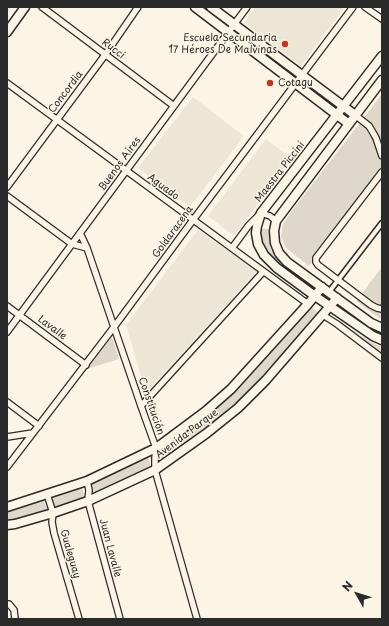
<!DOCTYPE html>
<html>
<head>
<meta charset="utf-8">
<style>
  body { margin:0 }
  #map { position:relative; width:389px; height:626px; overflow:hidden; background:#fcf5e5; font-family:"Playpen Sans",sans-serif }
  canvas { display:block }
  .frame { position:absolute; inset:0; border:8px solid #2b2b2b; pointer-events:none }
  .north { position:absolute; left:337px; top:574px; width:40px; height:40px; -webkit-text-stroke:3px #fcf5e5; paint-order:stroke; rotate:309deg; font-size:11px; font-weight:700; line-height:16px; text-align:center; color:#2b2b2b }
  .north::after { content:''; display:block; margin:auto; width:14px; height:18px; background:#2b2b2b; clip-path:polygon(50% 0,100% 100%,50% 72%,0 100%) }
</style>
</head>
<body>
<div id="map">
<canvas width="389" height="626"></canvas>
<div class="frame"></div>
<div class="north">N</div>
</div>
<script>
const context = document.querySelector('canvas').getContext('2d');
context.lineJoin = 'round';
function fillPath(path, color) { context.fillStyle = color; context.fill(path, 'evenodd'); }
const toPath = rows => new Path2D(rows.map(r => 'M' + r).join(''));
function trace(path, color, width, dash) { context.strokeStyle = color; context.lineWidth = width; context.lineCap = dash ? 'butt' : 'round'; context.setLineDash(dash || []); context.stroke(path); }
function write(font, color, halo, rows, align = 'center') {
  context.font = font + ' "Playpen Sans",sans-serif'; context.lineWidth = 3; context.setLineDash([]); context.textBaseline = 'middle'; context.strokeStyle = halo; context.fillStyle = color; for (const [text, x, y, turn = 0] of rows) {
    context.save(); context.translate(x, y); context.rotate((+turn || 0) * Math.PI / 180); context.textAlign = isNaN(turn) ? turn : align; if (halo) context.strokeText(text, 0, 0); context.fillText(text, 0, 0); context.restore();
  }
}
fillPath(toPath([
  [255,7,345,7,301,66,244,23],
  [193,97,244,136,190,207,138,168],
  [266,139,292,159,234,236,208,216],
  [198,230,257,271,146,393,126,325]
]), '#ece6d7');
fillPath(toPath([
  [382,94,382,173,309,266,286,248,281,237,283,224,291,212],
  [260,229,268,229,271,250,281,260,314,284,310,289,277,264,267,253,262,243],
  [382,267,382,320,356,301],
  [341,305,382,330,382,335,375,331,338,308],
  [311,307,320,313,264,378,216,420,162,458,158,449,208,413,255,370],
  [339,321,361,336,379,346,382,347,382,354],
  [112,337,119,359,87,369],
  [145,457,148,457,151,466,93,494,91,484],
  [81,486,86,499,55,509,52,498],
  [44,500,48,511,7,520,7,509]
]), '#ded8ca');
const pedestrian = toPath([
  [329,292,382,223]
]);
const minor = toPath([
  [42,7,174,106],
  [365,7,382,19],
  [7,83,308,304],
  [355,115,369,126,372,131,376,138,382,156],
  [382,172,316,258,316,262,318,265,371,305,377,308,382,309],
  [7,187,105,55,138,7],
  [7,196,72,244,87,248],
  [80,233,87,248,141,406,156,448,155,458,155,470,197,619],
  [232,248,249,225,261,213,270,216,276,221],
  [7,306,86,365],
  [323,315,337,324,382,358],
  [7,332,247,7],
  [7,402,39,426],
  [141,406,263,272],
  [7,437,33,433],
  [7,467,114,327,193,220,353,7],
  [87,481,89,490,88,501,120,619],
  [47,494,53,513,52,522,54,533,79,619],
  [7,604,9,604,14,610,15,619]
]);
const secondary = toPath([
  [195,7,349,124],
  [211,7,355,115],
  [7,32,25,7],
  [382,56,261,213,257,226,256,233,258,244,264,255,277,268,315,296,373,336,382,340],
  [382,80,276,221,274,231,275,243,279,253,287,262,371,323,382,328],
  [7,507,87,481,156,448,163,443,206,411,231,389,308,304,322,287],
  [7,525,15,524,53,513,88,501,155,470,207,433,238,408,266,380,337,298]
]);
trace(pedestrian, '#2b2b2b', 7);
trace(minor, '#2b2b2b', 8);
trace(secondary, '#2b2b2b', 11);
trace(pedestrian, '#fcf5e5', 4);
trace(minor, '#fcf5e5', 5.5);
trace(secondary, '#fcf5e5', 8);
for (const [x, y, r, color] of [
  [285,44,4,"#c8321e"],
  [270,83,4,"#c8321e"]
]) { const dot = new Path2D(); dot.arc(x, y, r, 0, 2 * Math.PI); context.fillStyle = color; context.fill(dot); trace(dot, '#fcf5e5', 1.5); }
write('10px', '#2b2b2b', '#fcf5e5', [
  ["Escuela Secundaria",277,38],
  ["17 Héroes De Malvinas",277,50],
  ["Cotagu",278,83,"left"]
], 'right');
write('10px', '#2b2b2b', '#fcf5e5', [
  ["Rucci",113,49,37],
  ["Concordia",66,92,-53],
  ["Buenos Aires",120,164,-54],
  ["Maestra Piccini",280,172,-52],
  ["Aguado",163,187,36],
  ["Goldaracena",173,232,-54],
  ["Lavalle",52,328,37],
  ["Constitución",151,406,71],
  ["Avenida Parque",187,434,-37],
  ["Juan Lavalle",110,548,75],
  ["Gualeguay",70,554,74]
]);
</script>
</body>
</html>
